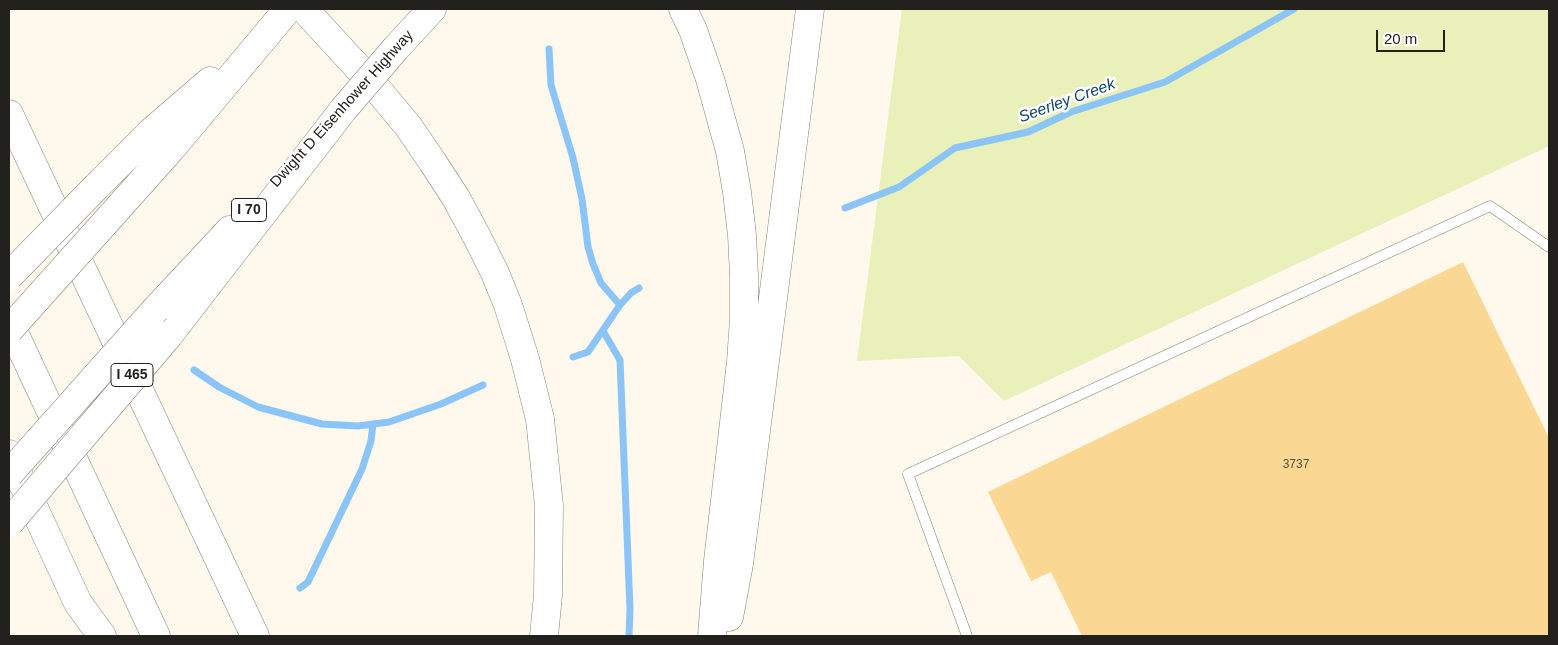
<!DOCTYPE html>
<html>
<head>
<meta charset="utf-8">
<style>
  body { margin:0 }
  #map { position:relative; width:1558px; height:645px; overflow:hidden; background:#fef8ed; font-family:Helvetica,sans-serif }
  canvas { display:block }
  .frame { position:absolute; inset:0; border:10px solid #23211d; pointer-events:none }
  .scale { position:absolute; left:1376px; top:30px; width:69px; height:22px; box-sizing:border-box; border:2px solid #23211d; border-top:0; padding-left:6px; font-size:15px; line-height:18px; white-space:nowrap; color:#23211d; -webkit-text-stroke:4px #fff; paint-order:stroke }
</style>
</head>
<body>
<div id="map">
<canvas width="1558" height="645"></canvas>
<div class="frame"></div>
<div class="scale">20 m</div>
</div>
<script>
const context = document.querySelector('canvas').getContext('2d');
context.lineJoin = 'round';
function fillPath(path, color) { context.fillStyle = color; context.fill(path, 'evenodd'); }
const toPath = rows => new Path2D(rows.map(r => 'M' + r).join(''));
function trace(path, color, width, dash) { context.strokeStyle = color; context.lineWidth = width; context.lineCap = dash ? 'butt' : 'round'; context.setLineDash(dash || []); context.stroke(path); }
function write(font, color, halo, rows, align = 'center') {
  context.font = font + ' Helvetica,sans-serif'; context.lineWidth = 5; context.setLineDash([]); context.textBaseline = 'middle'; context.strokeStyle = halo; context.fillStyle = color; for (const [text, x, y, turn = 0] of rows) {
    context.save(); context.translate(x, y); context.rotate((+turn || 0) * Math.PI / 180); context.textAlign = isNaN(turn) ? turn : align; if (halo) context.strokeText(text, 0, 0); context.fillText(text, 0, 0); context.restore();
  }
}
fillPath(toPath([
  [902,9,1549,9,1549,146,1004,401,959,356,857,361]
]), '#e9f0b9');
trace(toPath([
  [549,49,551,85,573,158,582,199,588,247,593,264,601,283,620,305],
  [845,208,899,187,955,148,1028,132,1071,112,1165,82,1294,9],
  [603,331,620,360,630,609,629,636],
  [573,357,588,352,620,305,631,293,639,288],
  [194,370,219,387,258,407,322,424,358,426,389,422,441,404,483,385],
  [300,588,308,582,362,469,371,441,373,424]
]), '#8bc5f8', 7);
fillPath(toPath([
  [1463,262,1549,438,1549,636,1082,636,1051,572,1031,581,988,492]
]), '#fad893');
const lane = toPath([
  [967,636,908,474,1490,206,1549,247]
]);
const highway = toPath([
  [304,9,373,84,408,126,432,161,456,198,476,235,495,273,508,305,525,359,540,419,549,506,548,595,544,636],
  [683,9,693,30,710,79,730,151,737,192,742,235,744,276,744,319,741,362,718,561,712,636],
  [396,48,432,9],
  [9,114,255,636],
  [97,186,151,132,210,81],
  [111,216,171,149,288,9],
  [156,309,230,230],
  [9,322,156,636],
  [169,335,343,110],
  [9,454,78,603,102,636],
  [729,617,739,564,810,9]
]);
trace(lane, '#89847a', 11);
trace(highway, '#89847a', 29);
trace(lane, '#fff', 10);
trace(highway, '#fff', 28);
const highwayBridge = toPath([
  [343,110,396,48],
  [9,276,97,186],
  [9,330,111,216],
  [9,474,156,309],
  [9,523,169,335]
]);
trace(highwayBridge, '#89847a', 29, []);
trace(highwayBridge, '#fff', 28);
write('12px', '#594f3a', null, [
  ["3737",1296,465]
]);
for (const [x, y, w] of [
  [249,210,35],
  [132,375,42]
]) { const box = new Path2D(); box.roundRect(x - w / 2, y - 11.5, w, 23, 4); context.fillStyle = '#fff'; context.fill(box); trace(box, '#23211d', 1); }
write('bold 14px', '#23211d', null, [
  ["I 70",249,210],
  ["I 465",132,375]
]);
write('15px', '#23211d', '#fff', [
  ["Dwight D Eisenhower Highway",342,109,-48]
]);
write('italic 16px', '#0e466f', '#fff', [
  ["Seerley Creek",1067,101,-20]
]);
</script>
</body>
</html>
